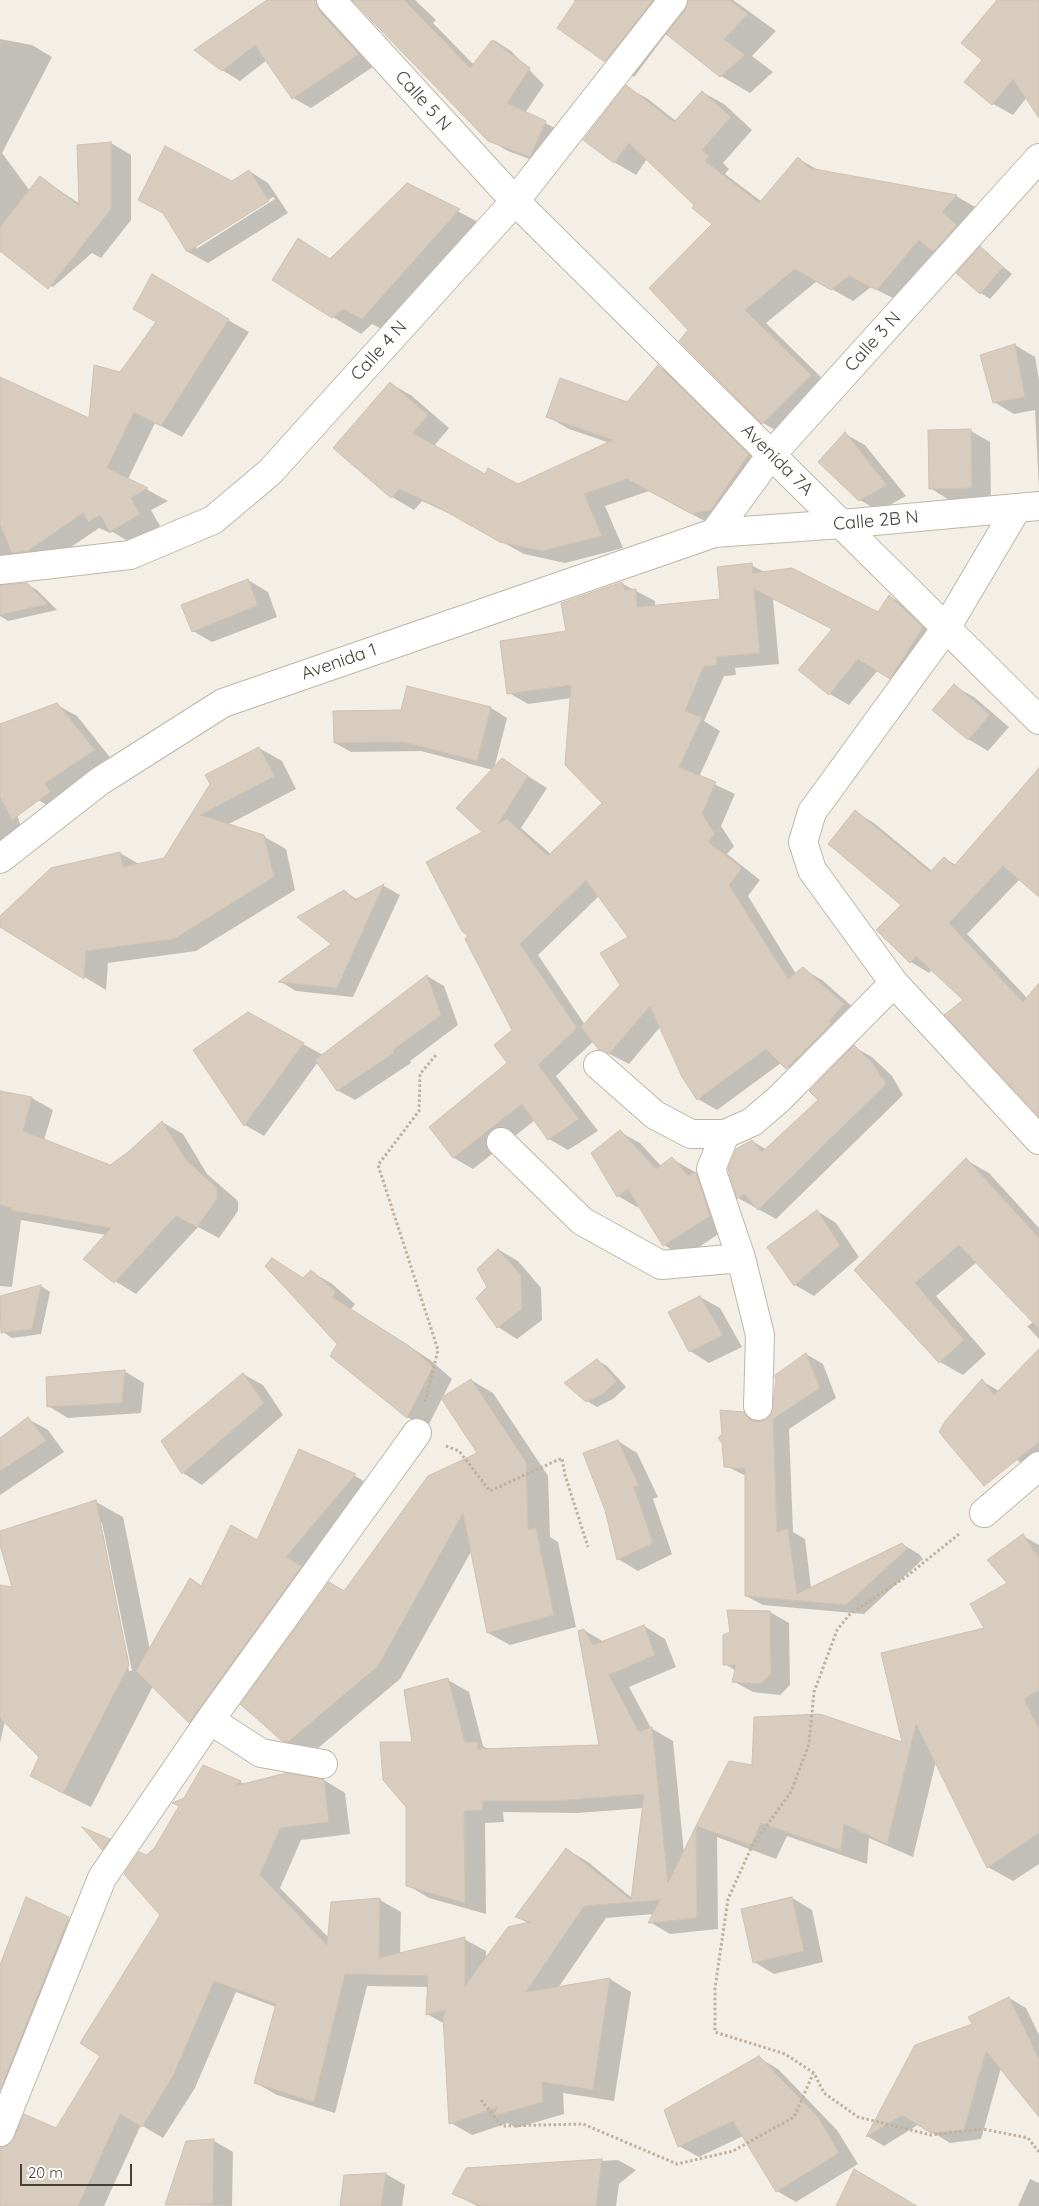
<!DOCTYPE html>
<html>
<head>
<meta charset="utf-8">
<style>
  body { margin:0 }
  #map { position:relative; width:1039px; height:2206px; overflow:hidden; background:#f3efe7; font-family:Quicksand,sans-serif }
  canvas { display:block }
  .scale { position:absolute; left:20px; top:2164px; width:112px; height:22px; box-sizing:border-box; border:2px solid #463f36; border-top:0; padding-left:6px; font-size:15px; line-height:18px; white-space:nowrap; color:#463f36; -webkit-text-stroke:4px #fff; paint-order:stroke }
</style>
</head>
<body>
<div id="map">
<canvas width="1039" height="2206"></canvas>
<div class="scale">20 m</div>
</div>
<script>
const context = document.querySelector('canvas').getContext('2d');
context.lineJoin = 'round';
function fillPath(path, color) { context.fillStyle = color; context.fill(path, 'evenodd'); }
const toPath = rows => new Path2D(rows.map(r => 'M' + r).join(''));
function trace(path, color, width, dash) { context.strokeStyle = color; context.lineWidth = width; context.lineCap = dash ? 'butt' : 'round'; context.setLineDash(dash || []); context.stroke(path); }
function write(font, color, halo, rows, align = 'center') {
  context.font = font + ' Quicksand,sans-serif'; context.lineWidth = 4.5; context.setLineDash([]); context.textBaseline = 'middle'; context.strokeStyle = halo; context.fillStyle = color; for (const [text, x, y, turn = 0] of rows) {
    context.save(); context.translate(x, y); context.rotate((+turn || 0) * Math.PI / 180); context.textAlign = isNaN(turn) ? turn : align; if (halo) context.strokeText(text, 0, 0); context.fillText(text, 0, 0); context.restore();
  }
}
fillPath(toPath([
  [268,0,338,0,376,65,311,108,293,98,267,60,240,81,222,70],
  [354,0,415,0,436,20,433,23,474,65,494,40,511,51,544,85,525,113,563,132,548,166,508,151,489,140],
  [573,0,733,0,776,31,752,56,773,72,750,93,721,76,667,33,634,77,605,61,576,2],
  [999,0,1039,0,1039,112,1027,97,1013,115,993,104,984,60],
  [0,39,32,45,52,57,2,153,30,191,41,178,80,204,79,146,111,143,131,155,131,220,101,258,92,253,53,287,33,276,0,249],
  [626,87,648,99,676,121,702,92,724,104,752,130,723,163,729,169,725,174,762,202,799,159,820,171,956,196,977,208,899,301,871,287,853,301,817,281,766,323,832,388,784,435,763,423,690,330,714,223,647,159,636,175,614,162],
  [249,171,268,183,288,213,208,263,188,252,165,214,139,200,232,182],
  [273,197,275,199,196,249,196,246],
  [407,185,488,227,391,334,372,324,361,334,333,317,298,240,331,259],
  [980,248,1012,274,990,299,981,293],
  [152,276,249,332,182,437,155,423,128,479,168,501,151,510,160,526,131,543,113,532,110,533,99,528,49,562,0,567,0,379,90,420,158,322],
  [1015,345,1035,357,1039,380,1039,490,1035,410,1014,414,994,402],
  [659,367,680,379,770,468,714,526,649,491,605,506,623,548,565,563,524,554,461,519,422,501,414,510,392,497,335,448,390,383,412,396,449,428,434,446,485,475,518,485,610,443,569,429,548,417,628,403],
  [971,431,990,442,991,499,949,500,930,488],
  [845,434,865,445,906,496,879,511,860,500],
  [751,565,766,573,878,614,889,596,912,609,941,639,909,689,878,670,849,705,830,694,833,629,773,599,779,664,735,668,736,675,724,676,704,721,720,731,699,777,735,794,721,826,734,846,727,854,760,880,748,896,796,974,803,969,822,980,863,1016,806,1079,781,1063,717,1110,698,1099,661,1026,629,1064,600,1049,594,1041,556,1076,598,1131,568,1150,549,1139,535,1120,473,1169,454,1158,431,1127,509,1064,514,1030,470,936,493,770,421,751,351,752,335,743,491,708,507,718,494,769,502,760,547,788,521,828,552,855,604,803,571,698,528,704,509,693,567,632,621,583,655,601,655,606,721,600],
  [599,896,630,937,622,986,585,1025,538,955],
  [248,580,268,592,277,617,212,642,193,631],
  [27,584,37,590,57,610,8,621,0,616,0,586],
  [954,686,974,697,1009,727,988,751,968,739],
  [57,705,77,716,113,761,47,805,28,794],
  [259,748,282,761,296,789,227,825,263,836,286,849,295,890,196,951,108,963,106,990,0,926,0,918,120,853,139,864,164,859,211,784],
  [1039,774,1039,894,1020,879,967,934,1027,998,1039,993,1039,1115,965,1000,933,969,929,973,911,962,903,905,855,812,874,823,932,871,944,858,956,865],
  [0,776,5,778,22,830,0,851],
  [384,886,400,895,353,997,296,991,281,982,333,944,344,891,358,900],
  [427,976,444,986,458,1025,410,1061,411,1063,355,1100,337,1090,318,1062,264,1136,245,1125,248,1014,323,1055],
  [854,1047,872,1057,892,1076,903,1095,776,1219,738,1198,752,1141,767,1150,820,1100],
  [0,1093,32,1098,53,1110,44,1140,110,1166,127,1154,162,1122,183,1134,207,1174,238,1201,238,1211,219,1238,198,1227,136,1294,115,1281,106,1235,21,1220,12,1287,0,1286],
  [620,1132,640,1143,661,1166,672,1159,716,1184,729,1227,684,1257,664,1245,640,1206,637,1207,618,1196],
  [966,1160,989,1173,1039,1228,1039,1339,1027,1326,1034,1322,977,1262,936,1296,986,1354,963,1375,940,1362,855,1270],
  [817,1211,836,1223,859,1257,814,1296,795,1285],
  [499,1250,518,1261,541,1288,542,1320,517,1339,498,1327,477,1298,488,1287],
  [311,1272,331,1283,355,1304,351,1309,429,1359,452,1379,427,1428,407,1417,339,1344,304,1279],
  [41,1286,50,1292,41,1334,12,1338,3,1332],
  [700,1297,720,1308,742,1347,709,1363,690,1351],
  [1039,1351,1039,1473,1017,1460,982,1381,999,1391],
  [806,1354,823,1364,836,1398,789,1429,793,1532,805,1539,811,1588,902,1544,919,1554,923,1559,864,1614,763,1605,746,1596,746,1476,726,1466,744,1413,759,1422,766,1421,772,1415],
  [597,1360,607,1366,626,1387,613,1399,597,1407,587,1401],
  [124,1371,144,1383,141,1413,68,1418,48,1406],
  [243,1374,263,1385,283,1415,202,1485,183,1473],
  [471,1380,493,1393,548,1476,550,1537,558,1542,576,1627,510,1645,488,1633,472,1550,400,1679,311,1754,305,1753,282,1740,344,1593,479,1453],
  [28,1419,48,1430,64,1452,0,1495,0,1439],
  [618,1441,637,1453,658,1497,653,1499,672,1554,638,1571,618,1559,606,1510],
  [299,1451,355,1476,379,1490,214,1736,190,1722,153,1686,91,1807,58,1791,41,1757,5,1721,0,1743,0,1586,13,1588,0,1540,0,1532,96,1502,123,1517,150,1650,191,1579,202,1586,258,1541],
  [99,1523,102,1523,132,1671,129,1671],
  [1023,1536,1039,1545,1039,1864,1013,1881,988,1867,936,1761,913,1857,869,1838,867,1864,787,1836,776,1859,717,1837,718,1929,670,1934,650,1922,654,1914,606,1918,558,1988,610,1979,631,1992,614,2101,563,2093,564,2114,516,2128,508,2123,472,2135,451,2123,445,2024,427,2014,428,1987,367,1986,335,2113,277,2095,256,2083,276,2007,236,1992,195,2088,163,2138,141,2125,104,2206,0,2206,0,2105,16,2115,5,2148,56,2130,102,2056,161,1915,147,1856,156,1848,204,1767,245,1784,324,1780,345,1793,350,1834,301,1840,280,1888,329,1938,380,1900,401,1912,400,1954,464,1939,486,1951,486,1959,528,1923,517,1917,566,1849,588,1862,632,1898,644,1808,577,1813,503,1812,504,1822,485,1823,486,1914,429,1898,407,1885,413,1743,448,1680,469,1692,483,1746,490,1750,600,1746,584,1630,604,1642,644,1626,665,1639,676,1667,629,1687,651,1728,673,1741,684,1853,730,1762,754,1767,904,1744,882,1654,986,1629,1009,1583],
  [770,1612,789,1623,790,1685,780,1695,753,1692,733,1681,736,1671,725,1664],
  [87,1830,109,1840,128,1851,122,1860,103,1849],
  [27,1898,87,1929,34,2061,0,2088,0,1979],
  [792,1898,812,1910,823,1962,774,1974,754,1962],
  [1009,1998,1026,2008,1039,2035,1039,2115,1001,2068,981,2139,950,2143,919,2124,884,2146,867,2136,916,2046,974,2025],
  [759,2058,778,2069,837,2130,858,2164,796,2202,777,2191,743,2136,699,2157,679,2146],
  [214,2141,233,2152,232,2206,167,2205],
  [618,2160,636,2170,619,2184,616,2206,477,2206,454,2193,467,2169],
  [386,2174,405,2185,402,2206,341,2206],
  [1030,2179,1039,2183,1039,2206,1018,2206]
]), '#0003');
const building = toPath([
  [267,0,316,0,319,11,359,54,292,99,255,45,222,71,194,50,267,0],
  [352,0,404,0,470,68,492,40,530,68,507,103,546,121,530,157,488,141,352,0],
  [576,0,653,0,605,62,557,28,576,0],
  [688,0,729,0,748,14,724,39,745,55,720,77,666,34,685,10,688,0],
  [997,0,1039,0,1039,118,1013,79,992,105,964,82,982,60,961,43,997,0],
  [626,85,674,122,702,91,731,117,702,150,709,156,705,161,759,203,798,157,809,168,957,195,942,212,957,225,933,252,919,240,877,290,849,276,831,290,795,269,745,310,811,375,762,424,679,341,688,330,649,288,712,224,692,208,694,205,629,143,614,163,583,140,626,85],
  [111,142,111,209,48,289,0,251,0,227,40,176,79,206,77,145,111,142],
  [165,146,232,181,249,170,269,201,187,252,163,213,138,200,165,146],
  [407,183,460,209,362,319,343,309,332,318,272,280,298,238,330,259,407,183],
  [980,246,1003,267,980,294,956,273,980,246],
  [152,274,229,319,161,426,134,412,107,468,148,488,131,498,140,514,110,532,100,515,88,522,83,513,28,551,12,553,0,525,0,377,89,418,94,365,120,372,156,322,133,309,152,274],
  [1015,344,1025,397,993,403,980,355,1015,344],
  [658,365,749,454,711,510,692,514,627,479,584,494,602,536,542,551,500,542,438,507,399,489,391,498,333,448,390,382,428,415,413,433,485,474,488,468,518,484,613,440,546,417,560,378,627,402,658,365],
  [971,429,972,488,929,489,928,430,971,429],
  [845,432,887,485,859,501,818,462,845,432],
  [752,563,753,573,792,568,878,612,889,595,923,627,890,679,858,659,829,695,798,670,832,629,754,589,760,653,716,657,717,665,704,666,685,711,702,718,679,767,716,782,702,814,715,834,708,842,742,868,729,885,788,979,803,967,844,1004,829,1021,832,1023,786,1069,766,1049,697,1100,682,1077,650,1006,609,1054,599,1050,581,1027,620,985,600,953,628,937,586,880,520,944,577,1028,538,1065,579,1119,548,1140,522,1104,453,1158,429,1127,507,1063,494,1045,512,1030,465,939,468,936,462,931,426,862,482,832,456,808,502,758,528,776,498,824,507,819,548,856,602,803,565,765,571,685,507,694,500,641,566,631,561,603,622,582,625,590,636,589,637,607,720,599,717,567,752,563],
  [248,579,258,605,192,632,181,605,248,579],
  [27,583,48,604,0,615,0,585,27,583],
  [954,684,990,715,968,740,932,710,954,684],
  [407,686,491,707,477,761,403,742,334,743,333,711,401,710,407,686],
  [57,703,95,750,45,783,50,792,12,820,0,797,0,724,57,703],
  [259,747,275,776,200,815,264,835,274,877,174,939,86,951,84,979,0,927,0,916,51,868,120,852,123,867,164,858,210,784,205,775,259,747],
  [1039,768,1039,897,1003,866,949,923,1023,1002,1039,983,1039,1117,944,1015,963,1000,916,956,910,963,876,930,901,905,828,844,855,810,930,872,944,857,954,866,1039,768],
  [384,884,337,988,278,982,331,944,297,917,344,890,355,900,384,884],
  [427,975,441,1015,393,1050,394,1053,337,1091,315,1060,427,975],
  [248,1012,304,1043,244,1126,193,1050,248,1012],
  [854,1045,874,1065,886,1084,758,1210,745,1194,737,1199,728,1169,736,1149,752,1140,762,1152,818,1100,809,1091,854,1045],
  [0,1091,32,1097,23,1131,110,1165,127,1153,162,1121,186,1160,217,1188,217,1199,197,1227,176,1216,114,1283,83,1259,111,1228,10,1210,12,1208,0,1205,0,1091],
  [620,1130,656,1169,672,1157,688,1176,696,1172,710,1216,663,1246,628,1189,617,1197,591,1153,620,1130],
  [966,1158,1039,1238,1039,1329,959,1245,915,1283,964,1340,939,1363,854,1270,966,1158],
  [817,1210,840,1245,794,1286,767,1247,817,1210],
  [498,1249,521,1275,522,1309,497,1328,476,1298,487,1287,477,1269,498,1249],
  [272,1258,303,1278,311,1270,336,1292,332,1297,409,1346,433,1367,407,1418,330,1356,337,1344,265,1266,272,1258],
  [41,1285,32,1329,1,1333,0,1296,41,1285],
  [700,1296,723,1335,689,1352,668,1312,700,1296],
  [1039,1349,1039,1442,984,1486,939,1432,946,1420,982,1379,994,1395,1039,1349],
  [806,1353,820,1388,773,1419,777,1532,788,1528,797,1594,902,1543,907,1549,846,1605,745,1596,745,1469,724,1467,722,1443,718,1438,722,1434,720,1410,744,1412,749,1419,757,1422,765,1420,771,1415,776,1381,775,1375,806,1353],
  [597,1359,617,1381,603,1394,586,1402,564,1383,597,1359],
  [125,1370,122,1403,47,1407,46,1377,125,1370],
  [243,1373,264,1403,182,1474,161,1441,243,1373],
  [471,1379,526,1462,528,1530,536,1528,554,1615,487,1633,463,1513,378,1666,288,1742,282,1741,240,1704,329,1582,344,1591,428,1476,477,1453,441,1398,471,1379],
  [28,1417,46,1441,0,1471,0,1438,28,1417],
  [618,1440,639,1486,634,1487,653,1543,617,1560,605,1510,583,1453,618,1440],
  [299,1449,356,1474,286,1557,302,1566,189,1723,136,1671,190,1578,201,1586,231,1525,257,1540,299,1449],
  [96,1500,129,1665,63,1793,30,1776,39,1757,0,1718,0,1585,12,1587,0,1545,0,1531,96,1500],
  [1023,1534,1039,1558,1039,1690,1024,1699,1039,1729,1039,1833,987,1868,916,1724,887,1844,844,1824,841,1851,761,1823,751,1845,696,1826,729,1761,752,1765,754,1717,820,1714,902,1742,881,1653,984,1628,970,1604,1007,1583,987,1560,1023,1534],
  [727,1610,770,1611,771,1674,760,1684,732,1682,736,1665,723,1665,723,1635,730,1632,727,1610],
  [644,1625,655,1655,609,1675,639,1732,652,1727,668,1883,696,1826,697,1918,648,1923,660,1900,584,1906,526,1992,610,1978,593,2090,542,2082,543,2102,493,2116,498,2107,449,2124,443,2015,447,2010,426,2015,428,1976,345,1974,314,2102,254,2083,276,2004,214,1981,173,2076,142,2127,120,2114,78,2206,0,2206,0,2147,9,2145,14,2138,24,2114,56,2128,100,2056,80,2043,160,1915,124,1874,139,1852,147,1855,155,1847,179,1806,172,1803,184,1798,203,1765,241,1781,235,1786,286,1773,324,1779,329,1822,280,1828,260,1875,327,1945,331,1902,380,1898,379,1958,465,1937,465,1986,508,1927,530,1922,515,1917,566,1848,631,1900,644,1794,554,1801,482,1801,483,1810,464,1811,465,1903,406,1886,406,1807,383,1780,380,1742,412,1742,404,1690,448,1678,465,1742,478,1742,478,1749,599,1745,578,1631,584,1629,593,1645,644,1625],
  [82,1827,110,1839,102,1850,82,1827],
  [26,1897,69,1917,0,2090,0,1965,26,1897],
  [792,1897,804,1951,753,1963,741,1909,792,1897],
  [1009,1997,1039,2059,1039,2117,986,2051,964,2130,931,2133,902,2115,866,2137,915,2045,972,2024,968,2017,1009,1997],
  [759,2056,818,2117,839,2153,776,2192,733,2121,678,2147,664,2110,759,2056],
  [214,2139,213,2204,165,2205,186,2141,214,2139],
  [602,2159,596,2206,481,2206,452,2194,466,2168,602,2159],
  [854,2169,917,2206,836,2206,854,2169],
  [386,2173,381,2206,340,2206,344,2175,386,2173]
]);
fillPath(building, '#d8ccbf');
trace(building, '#d0c1af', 1);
const minor = toPath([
  [331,0,515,201,1039,720],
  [1017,508,946,628,812,812,803,842,812,870,894,983,1039,1140],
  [714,533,771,455,1039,158],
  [0,570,130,555,213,520,270,472,515,201,673,0],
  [0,859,100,781,223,703,714,533,842,524,1039,506],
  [598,1065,655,1115,691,1134,725,1134,752,1122,779,1099,894,983],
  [725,1134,711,1169,741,1258,760,1335,758,1406],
  [501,1142,582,1221,661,1265,741,1258],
  [984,1513,1039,1466],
  [210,1720,261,1753,323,1764],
  [0,2132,102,1878,210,1720,417,1433]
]);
trace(minor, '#bfb6a9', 30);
trace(toPath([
  [425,1402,438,1350,378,1165,419,1111,420,1074,436,1055],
  [446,1446,459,1451,490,1491,562,1458,565,1475,588,1547],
  [959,1534,907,1576,850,1614,837,1630,814,1692,809,1744,791,1792,752,1846,728,1899,715,1988,715,2032,785,2054,814,2073,824,2093,858,2117,931,2135,983,2129,1028,2138,1039,2152],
  [481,2100,502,2126,583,2124,677,2164,733,2151,794,2117,813,2074]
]), '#c1b09a', 3, [2.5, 2.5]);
trace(minor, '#fff', 28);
write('18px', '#463f36', '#fff', [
  ["Calle 5 N",423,101,48],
  ["Calle 3 N",873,342,-48],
  ["Calle 4 N",379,351,-48],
  ["Avenida 7A",777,460,45],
  ["Calle 2B N",876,521,-5],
  ["Avenida 1",339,662,-19]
]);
</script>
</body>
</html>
